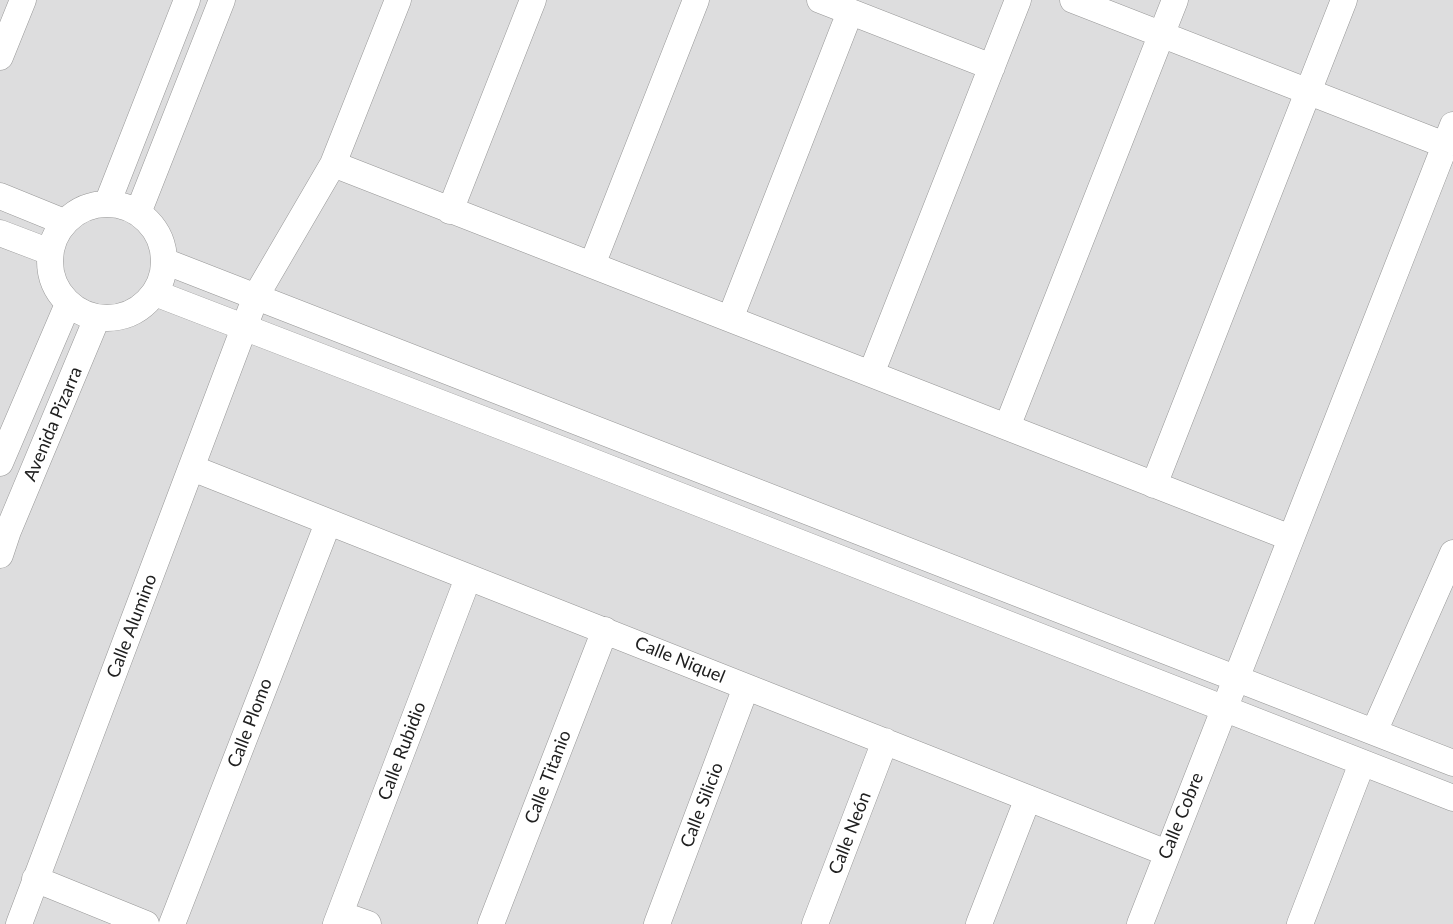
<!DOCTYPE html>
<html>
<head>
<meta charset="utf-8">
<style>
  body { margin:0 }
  canvas { display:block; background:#e6e8f0 }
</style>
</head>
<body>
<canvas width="1453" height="924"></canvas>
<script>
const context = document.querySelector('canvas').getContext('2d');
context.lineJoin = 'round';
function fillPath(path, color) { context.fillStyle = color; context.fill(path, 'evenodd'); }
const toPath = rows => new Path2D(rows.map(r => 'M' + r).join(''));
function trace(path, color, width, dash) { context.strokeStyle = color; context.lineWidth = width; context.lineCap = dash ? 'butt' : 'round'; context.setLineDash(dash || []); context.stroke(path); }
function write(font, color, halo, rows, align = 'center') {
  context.font = font + ' Lato,sans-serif'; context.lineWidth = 4.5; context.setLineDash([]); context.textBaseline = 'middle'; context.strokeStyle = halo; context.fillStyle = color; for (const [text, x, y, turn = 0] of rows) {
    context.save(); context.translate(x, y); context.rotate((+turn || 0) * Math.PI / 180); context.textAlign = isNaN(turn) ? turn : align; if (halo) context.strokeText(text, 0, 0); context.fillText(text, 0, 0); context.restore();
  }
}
fillPath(toPath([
  [0,0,1453,0,1453,924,0,924]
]), '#ddddde');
const minor = toPath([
  [820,0,992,67],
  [1073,0,1445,145],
  [0,57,23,0],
  [333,164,1291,538],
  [0,196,64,222],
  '50 261a57 57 0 1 1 114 0a57 57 0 1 1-114 0Z',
  [107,204,187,0],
  [450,211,533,0],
  [138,213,222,0],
  [0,233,50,252],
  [164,261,1453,763],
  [592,265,696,0],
  [155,293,573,454,1453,798],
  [730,319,850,12],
  [871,374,1018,0],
  [1007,427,1175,0],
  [0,463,68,304],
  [192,468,1167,853],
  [1154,485,1344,0],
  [0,555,8,531,97,318],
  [1374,732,1453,553],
  [35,879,146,924],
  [340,914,368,924],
  [19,924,256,296,333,164,398,0],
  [172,924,328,523],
  [336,924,468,578],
  [491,924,605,630],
  [657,924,746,687],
  [815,924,885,741],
  [979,924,1028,798],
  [1140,924,1453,125],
  [1300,924,1362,763]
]);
trace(minor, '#979797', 27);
trace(minor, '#fff', 26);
write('18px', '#202020', '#fff', [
  ["Avenida Pizarra",53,424,-67],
  ["Calle Alumino",132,626,-69],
  ["Calle Niquel",680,660,22],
  ["Calle Plomo",250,723,-69],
  ["Calle Rubidio",402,751,-69],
  ["Calle Titanio",548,777,-69],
  ["Calle Silicio",702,805,-69],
  ["Calle Cobre",1181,816,-68],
  ["Calle Neón",850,833,-69]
]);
</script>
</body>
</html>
